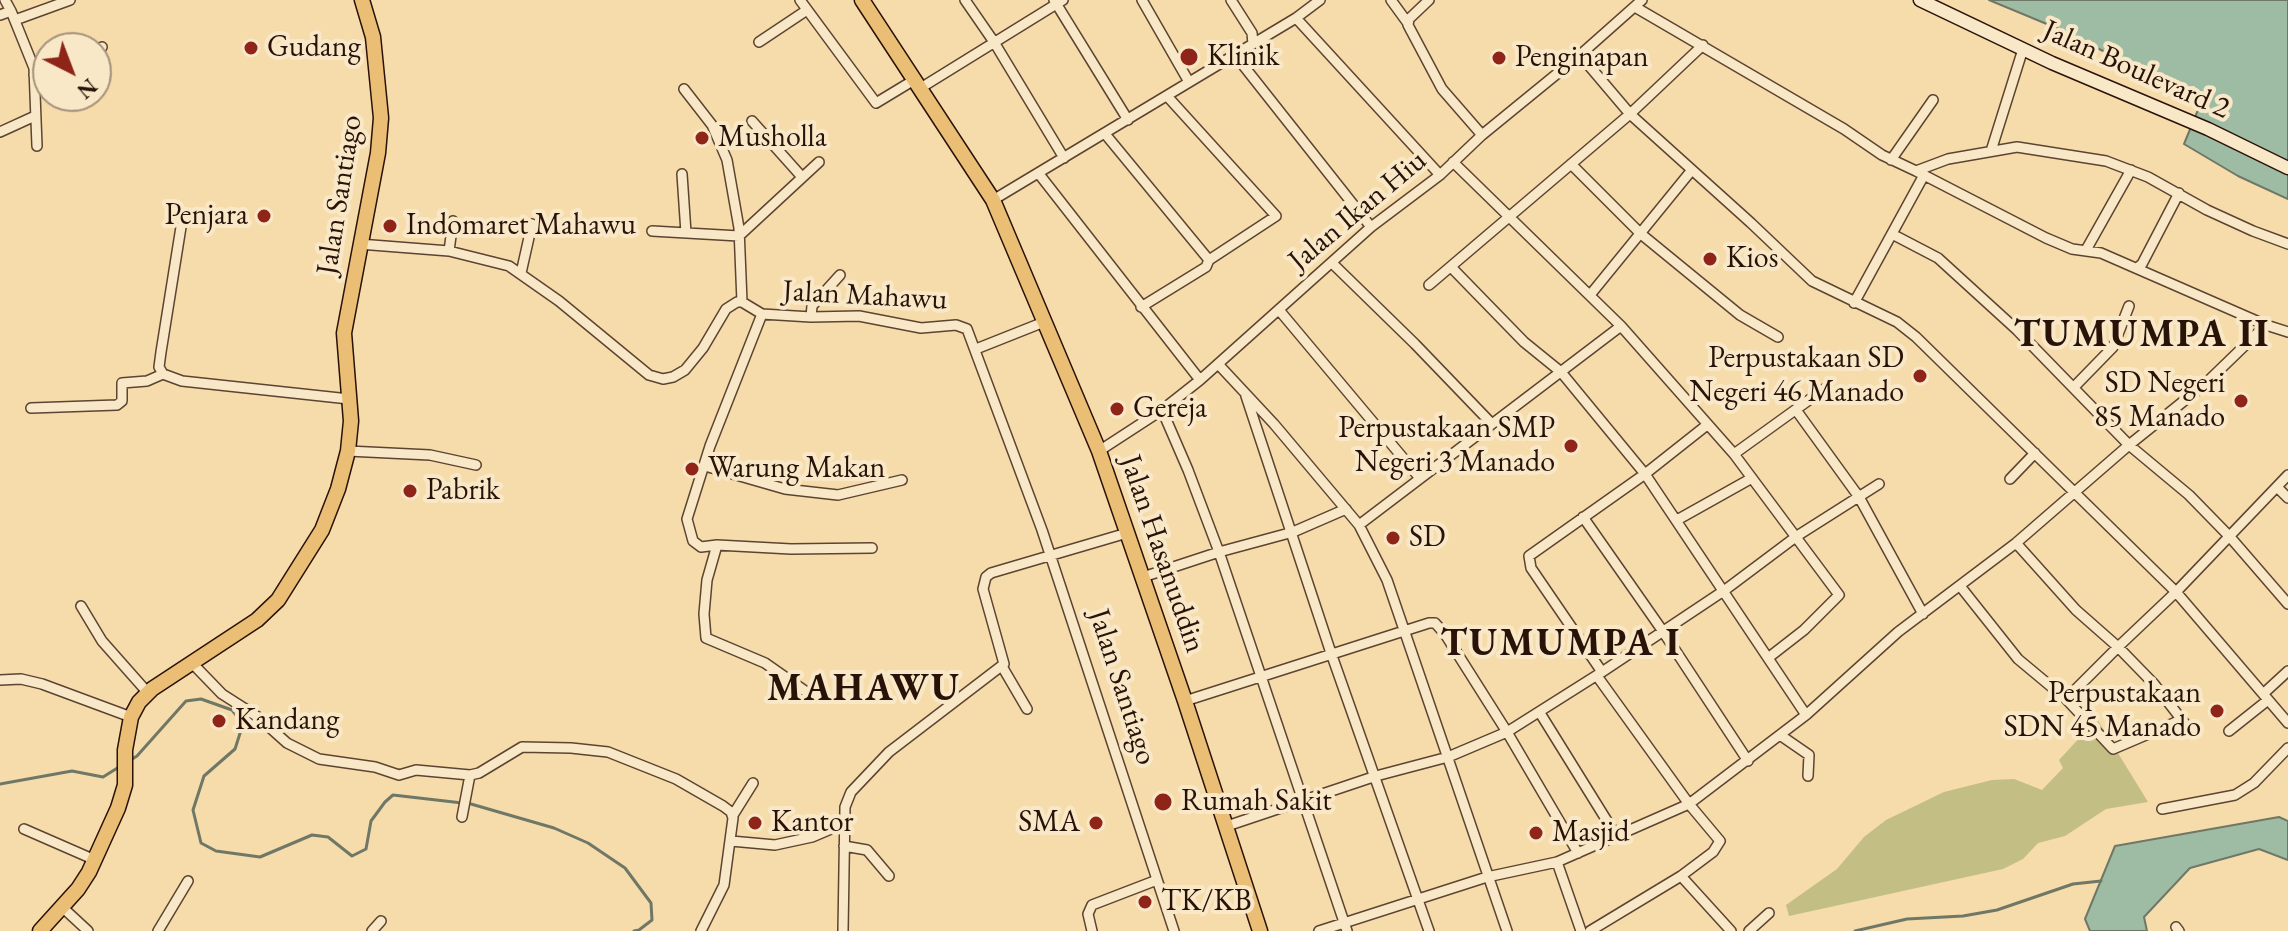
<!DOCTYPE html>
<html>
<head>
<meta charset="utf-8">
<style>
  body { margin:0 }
  #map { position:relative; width:2288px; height:931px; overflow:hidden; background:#f6dbab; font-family:"EB Garamond",serif }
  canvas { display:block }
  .north { position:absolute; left:32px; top:32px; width:80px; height:80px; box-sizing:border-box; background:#f9e8c8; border:2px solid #a6927b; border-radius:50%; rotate:138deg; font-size:22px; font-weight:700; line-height:32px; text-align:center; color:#291208 }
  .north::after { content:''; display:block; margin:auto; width:28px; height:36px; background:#8f2418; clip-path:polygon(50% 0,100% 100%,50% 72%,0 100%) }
</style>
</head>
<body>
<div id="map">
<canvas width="2288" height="931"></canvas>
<div class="north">N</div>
</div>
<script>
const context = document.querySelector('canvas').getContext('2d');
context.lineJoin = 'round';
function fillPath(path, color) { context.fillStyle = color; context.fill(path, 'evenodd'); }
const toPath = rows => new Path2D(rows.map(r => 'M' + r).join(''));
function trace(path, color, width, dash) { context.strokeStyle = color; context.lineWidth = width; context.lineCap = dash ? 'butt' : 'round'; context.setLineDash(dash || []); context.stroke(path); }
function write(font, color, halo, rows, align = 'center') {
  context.font = font + ' "EB Garamond",serif'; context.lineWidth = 8; context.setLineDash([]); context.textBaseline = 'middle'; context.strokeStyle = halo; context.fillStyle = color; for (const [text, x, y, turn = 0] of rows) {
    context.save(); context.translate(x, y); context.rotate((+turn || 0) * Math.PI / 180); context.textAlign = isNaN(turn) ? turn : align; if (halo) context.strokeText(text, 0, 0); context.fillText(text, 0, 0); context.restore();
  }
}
fillPath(toPath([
  [2097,719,2148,802,2106,809,2065,836,2038,843,2023,859,2003,869,1789,916,1786,905,1837,869,1864,837,1886,820,1944,792,1992,780,2014,779,2042,790,2063,768,2059,760]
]), '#c3be84');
const water = toPath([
  [1989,0,2288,0,2288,199,2238,176,2184,144,2200,105,2138,68,2054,27,1989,0],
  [2279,817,2288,821,2288,860,2259,849,2190,868,2144,917,2147,931,2090,931,2085,919,2115,846,2279,817]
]);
fillPath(water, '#9ebca4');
trace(water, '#6f7866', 2);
trace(toPath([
  [129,761,137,756,186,701,201,699,232,710,243,724,235,749,204,776,193,810,201,843,216,851,260,857,312,835,328,837,352,856,366,849,371,821,385,802,393,795,471,804,554,828,588,843,625,868,651,903,652,920,639,930,634,931],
  [0,784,72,771,103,777,119,767],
  [1855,931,1907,919,1963,916,1997,910,2073,884,2101,881]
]), '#6f7866', 3);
const minor = toPath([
  [800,0,876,103,914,80],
  [965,0,994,42,1064,158],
  [1054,0,1128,120],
  [1142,0,1189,82],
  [1231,0,1252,33,1253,44],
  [1391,0,1407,22],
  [1429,0,1409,19,1408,25,1442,89,1482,135],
  [1635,7,1844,129,1882,155,1916,171,1948,159,2017,147,2106,161,2148,177,2207,210,2253,231,2288,244],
  [11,11,34,68,37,146],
  [0,15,11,11,5,0],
  [1296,18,1440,175],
  [15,20,70,0],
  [759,42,807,10],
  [96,50,102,47],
  [1235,55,1371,227],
  [1580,55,1630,114,1751,223,1812,281,1897,322,1916,337,2176,592,2288,723],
  [34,75,48,70],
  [684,89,712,125,727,160,739,228,742,302],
  [919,89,1063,0],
  [1167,96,1276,216,1209,260],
  [752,121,802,177],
  [0,132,35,116],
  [1106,135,1209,260,1206,267,1141,307],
  [1991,151,2023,49],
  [1891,160,1933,100],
  [1453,162,1621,326,1734,454,1839,595,1804,630,1768,658],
  [1571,164,1641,234,1740,315,1778,337],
  [1916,171,2046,238,2072,249,2101,253,2266,325,2288,332],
  [682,174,686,233],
  [1039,174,1200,380],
  [993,200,1296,18,1320,0],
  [181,227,161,352,159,367,163,374,182,381,349,399],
  [652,231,739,236,819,162],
  [1892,234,1938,258,2017,330,2129,445,2189,495,2230,537,2288,604],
  [359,244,449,251,509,266,559,301,649,375,663,379,673,377,685,370,703,348,726,309,737,302,742,302,762,314,811,317,859,316,921,328,956,325,967,329,1042,530,1174,931],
  [2086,250,2131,170],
  [449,251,453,221],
  [1332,263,1415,344,1492,424],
  [1451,267,1524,342,1561,372,1645,474,1806,715],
  [2137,268,2142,264,2179,193],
  [521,273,532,224],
  [1429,285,1630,114,1703,45],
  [1590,295,1691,171],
  [1854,303,1924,175],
  [1279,310,1419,477],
  [762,314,710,446,687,519,693,541,701,547,717,545,791,549,872,548],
  [811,317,812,306,840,275],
  [976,349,1044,322],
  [1218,364,1274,424,1359,525],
  [2075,386,2113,347,2129,306],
  [1246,396,1331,653,1429,931],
  [31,408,117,405,122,401,122,383,147,381,163,374],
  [1162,410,1188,470,1219,552,1347,931],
  [1796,410,1859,497,1923,614],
  [348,451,430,455,476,465],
  [1099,451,1162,410,1200,380,1371,227,1440,175,1482,135,1580,55,1642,0],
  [1734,454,1827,387],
  [705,466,785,489,838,495,902,480],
  [2010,479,2035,453],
  [2277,487,2288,498],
  [1583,517,1662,630,1748,761],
  [1677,520,1752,478],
  [2016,543,2076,610,2118,647,2176,592,2288,475],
  [717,545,707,580,704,614,706,638,765,663,805,691],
  [1143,577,1219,552,1293,532,1346,509],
  [1960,586,2018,659,2066,699,2118,647,2154,684,2189,729],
  [81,606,102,641,148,693],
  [192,663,222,694,258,717,287,743,319,759,375,767,399,775,416,770,470,775,479,773,522,747,571,748,608,752,676,779,723,806,731,812,733,818,724,885,701,931],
  [1003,668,1027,709],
  [1602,672,1531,568,1529,556,1645,474,1707,425],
  [0,680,21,679,42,684,131,717],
  [2263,694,2288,671],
  [2066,699,2113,749,2181,720],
  [1185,701,1429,623,1435,623,1445,634,1507,732,1578,853],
  [1540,713,1617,837],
  [2229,731,2268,700],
  [1780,735,1809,755,1808,776],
  [2162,809,2235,795,2254,783,2288,748],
  [733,815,753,783],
  [462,817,470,775],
  [1227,826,1376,776,1448,757,1507,732,1602,672,1725,590,1797,536,1879,484],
  [24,829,95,860],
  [731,841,775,845,812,837,845,823],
  [844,846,867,850,889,876],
  [1557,862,1581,931],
  [1681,876,1731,931],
  [61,906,88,931],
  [2176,927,2179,931],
  [158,931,188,881],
  [372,931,381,921],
  [843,931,845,807,851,792,889,752,1004,664,983,589,986,577,991,573,1127,533],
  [1092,931,1088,914,1092,905,1157,880],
  [1319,931,1487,877,1557,862,1689,804,1806,715,1898,632,2016,543,2129,445,2205,384,2266,325],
  [1507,931,1387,580,1359,525,1621,326],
  [1590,931,1681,876,1713,852,1720,841,1689,804,1597,676],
  [1749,931,1769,913]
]);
const secondary = toPath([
  [1920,0,2052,63,2208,129,2288,168]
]);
const trunk = toPath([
  [862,0,993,200,1099,451,1185,701,1260,931],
  [40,931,78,889,89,872,118,808,125,785,125,750,131,717,139,702,152,689,257,620,278,600,322,530,338,489,348,451,351,421,344,333,378,153,381,118,373,37,362,0]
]);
trace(minor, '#5c4431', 12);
trace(secondary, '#291208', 15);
trace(trunk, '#291208', 17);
trace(minor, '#f9e8c8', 9);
trace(secondary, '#f9e8c8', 12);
trace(trunk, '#ebbe76', 14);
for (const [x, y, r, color] of [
  [251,48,8,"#8f2418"],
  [1189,57,10,"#8f2418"],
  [1499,58,8,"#8f2418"],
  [702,138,8,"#8f2418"],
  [264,216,8,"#8f2418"],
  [390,226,8,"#8f2418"],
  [1710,259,8,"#8f2418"],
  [1920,376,8,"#8f2418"],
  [2241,401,8,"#8f2418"],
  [1117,409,8,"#8f2418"],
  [1571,446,8,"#8f2418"],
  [692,469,8,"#8f2418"],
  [410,491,8,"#8f2418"],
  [1393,538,8,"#8f2418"],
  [2217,711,8,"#8f2418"],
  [219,721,8,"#8f2418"],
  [1163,802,10,"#8f2418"],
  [755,823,8,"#8f2418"],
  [1096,823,8,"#8f2418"],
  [1536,833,8,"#8f2418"],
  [1145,902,8,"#8f2418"]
]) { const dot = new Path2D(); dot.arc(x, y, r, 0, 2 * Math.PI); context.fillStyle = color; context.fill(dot); trace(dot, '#f9e8c8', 3); }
write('30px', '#291208', '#f9e8c8', [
  ["Gudang",267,48],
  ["Klinik",1207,57],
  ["Penginapan",1515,58],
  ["Musholla",718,138],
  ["Penjara",248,216,"right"],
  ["Indomaret Mahawu",406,226],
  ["Kios",1726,259],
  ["Perpustakaan SD",1904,359,"right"],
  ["Negeri 46 Manado",1904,393,"right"],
  ["SD Negeri",2225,384,"right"],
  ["85 Manado",2225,418,"right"],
  ["Gereja",1133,409],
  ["Perpustakaan SMP",1555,429,"right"],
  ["Negeri 3 Manado",1555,463,"right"],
  ["Warung Makan",708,469],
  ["Pabrik",426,491],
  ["SD",1409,538],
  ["Perpustakaan",2201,694,"right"],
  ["SDN 45 Manado",2201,728,"right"],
  ["Kandang",235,721],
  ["Rumah Sakit",1181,802],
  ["Kantor",771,823],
  ["SMA",1080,823,"right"],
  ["Masjid",1552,833],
  ["TK/KB",1161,902]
], 'left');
write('30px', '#291208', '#f9e8c8', [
  ["Jalan Boulevard 2",2136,70,24],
  ["Jalan Santiago",340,195,-81],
  ["Jalan Ikan Hiu",1358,211,-40],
  ["Jalan Mahawu",865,296,3],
  ["Jalan Hasanuddin",1162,554,71],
  ["Jalan Santiago",1122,687,72]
]);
context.letterSpacing = '2px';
write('bold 38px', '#291208', '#f9e8c8', [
  ["TUMUMPA II",2142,336],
  ["TUMUMPA I",1561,645],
  ["MAHAWU",864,690]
]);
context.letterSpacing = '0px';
</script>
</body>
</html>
